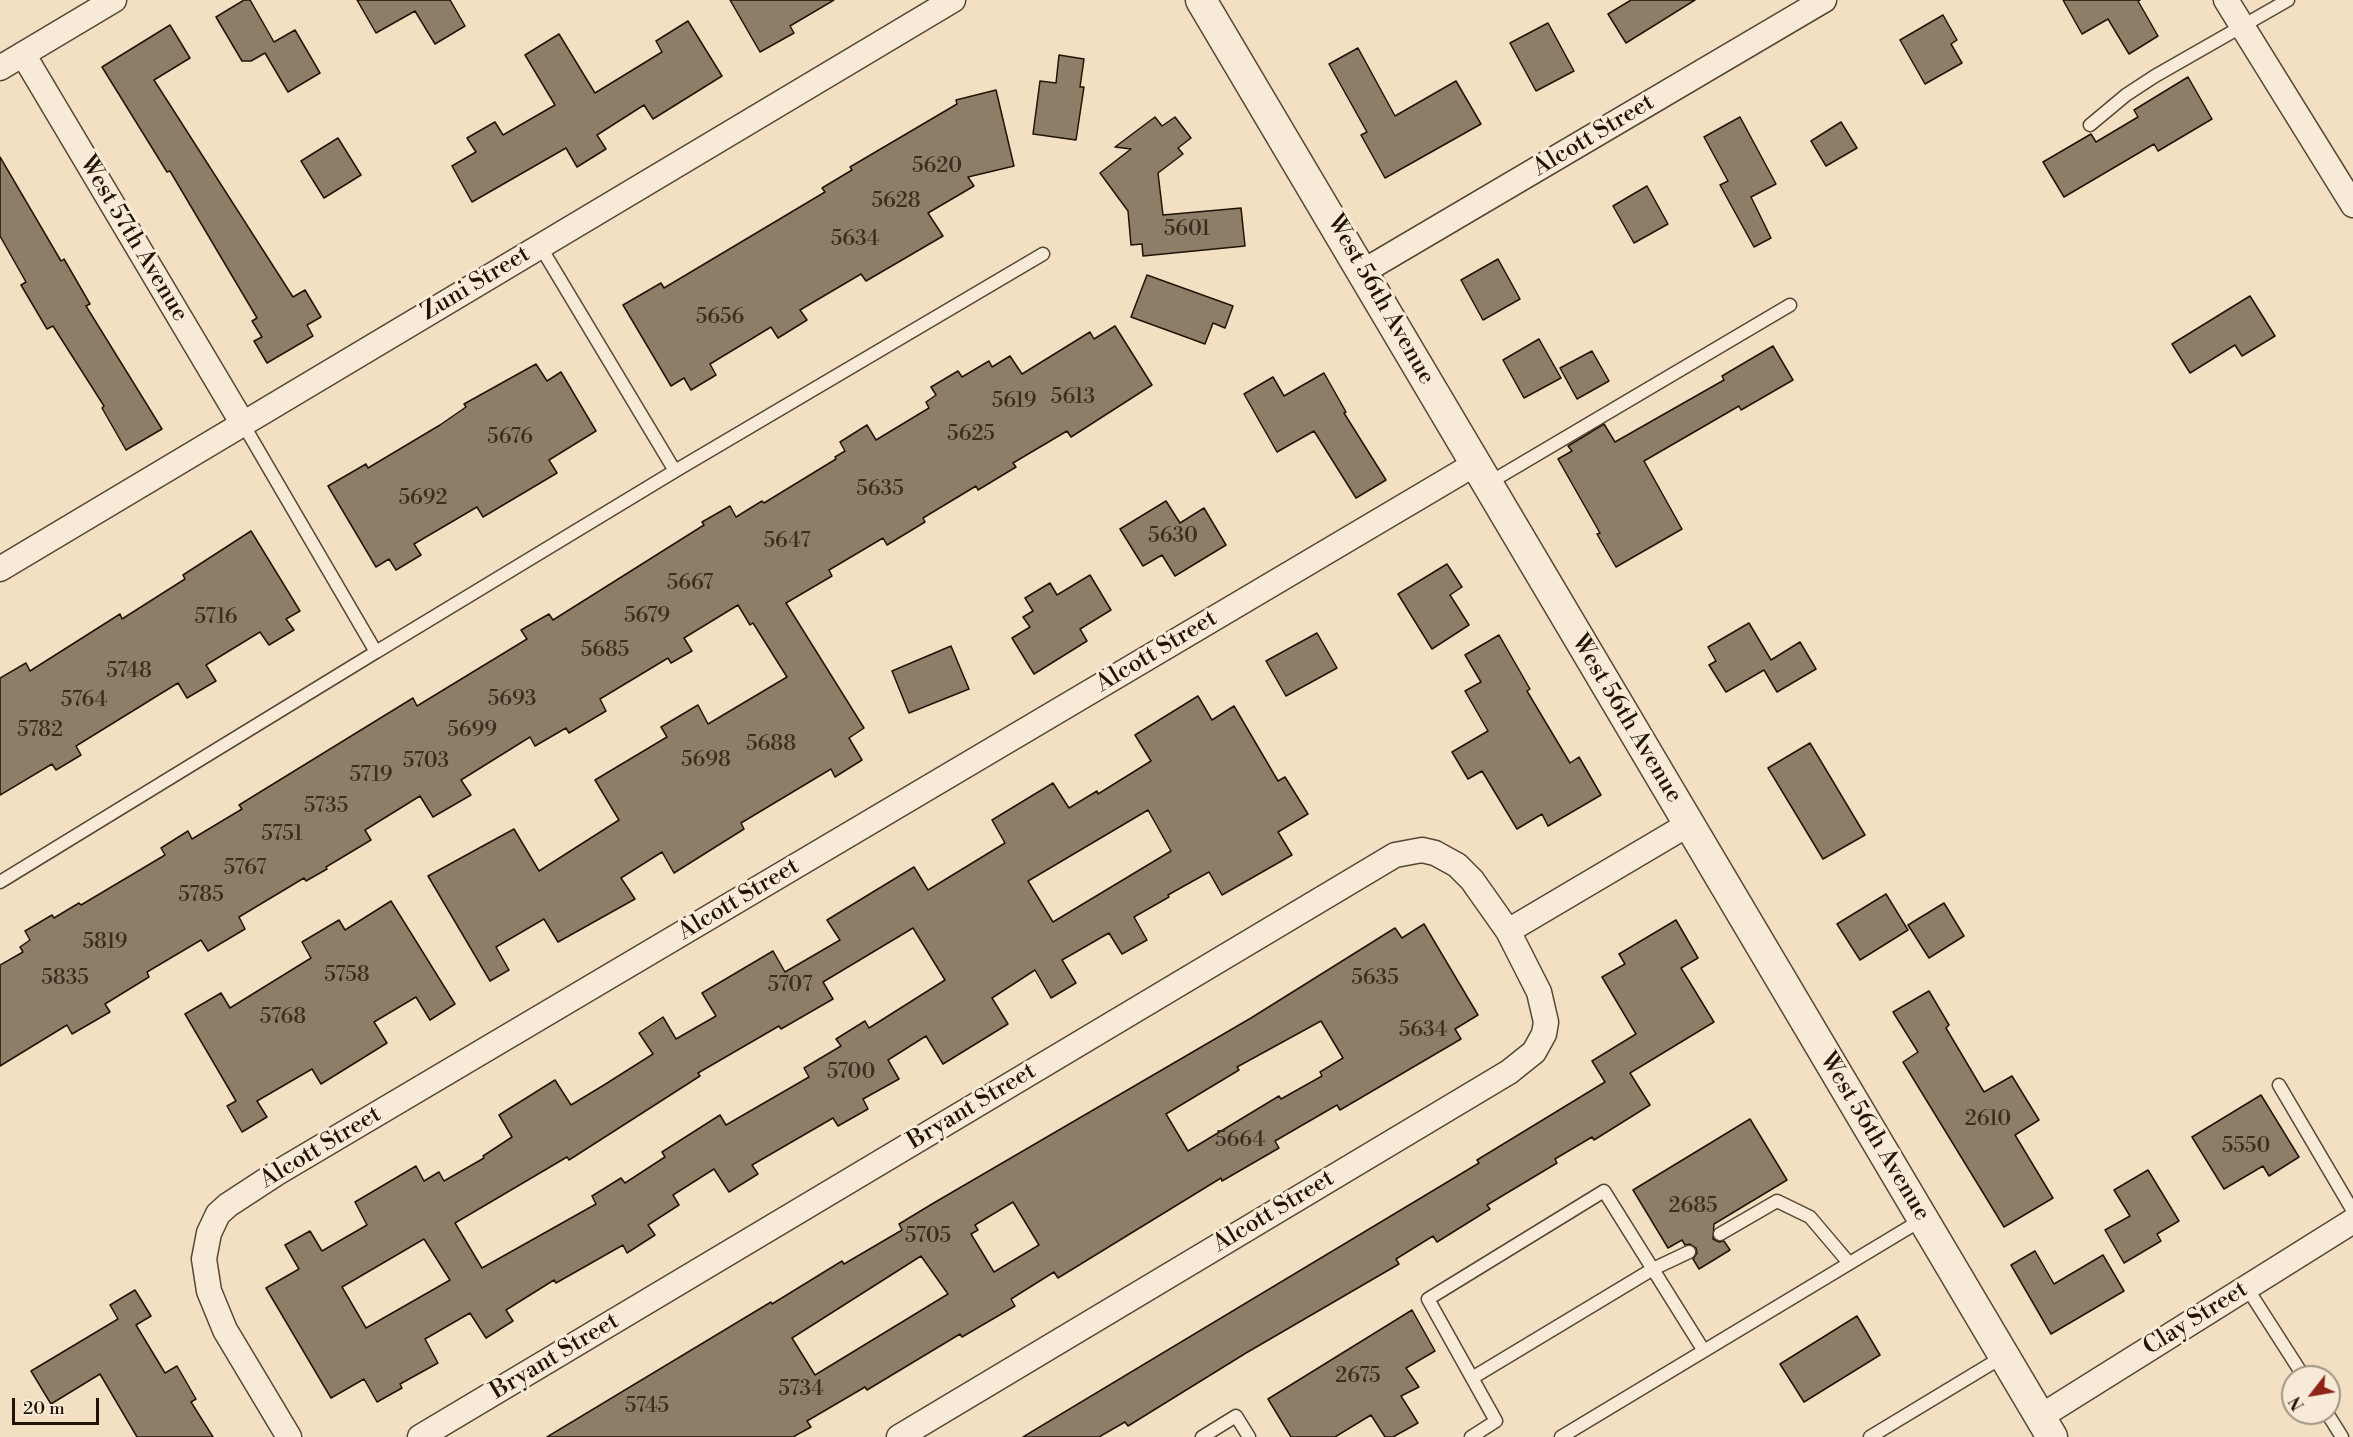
<!DOCTYPE html>
<html>
<head>
<meta charset="utf-8">
<style>
  body { margin:0 }
  #map { position:relative; width:2353px; height:1437px; overflow:hidden; background:#f3e0c3; font-family:"Libre Bodoni",serif }
  canvas { display:block }
  .north { position:absolute; left:2281px; top:1365px; width:60px; height:60px; box-sizing:border-box; background:#f7ebd8; border:2px solid #a19584; border-radius:50%; rotate:239deg; font-size:16px; font-weight:700; line-height:24px; text-align:center; color:#211406 }
  .north::after { content:''; display:block; margin:auto; width:21px; height:27px; background:#8f2418; clip-path:polygon(50% 0,100% 100%,50% 72%,0 100%) }
  .scale { position:absolute; left:12px; top:1398px; width:87px; height:27px; box-sizing:border-box; border:3px solid #211406; border-top:0; padding-left:8px; font-size:18px; line-height:21px; white-space:nowrap; color:#211406; -webkit-text-stroke:4px #f7ebd8; paint-order:stroke }
</style>
</head>
<body>
<div id="map">
<canvas width="2353" height="1437"></canvas>
<div class="north">N</div>
<div class="scale">20 m</div>
</div>
<script>
const context = document.querySelector('canvas').getContext('2d');
context.lineJoin = 'round';
function fillPath(path, color) { context.fillStyle = color; context.fill(path, 'evenodd'); }
const toPath = rows => new Path2D(rows.map(r => 'M' + r).join(''));
function trace(path, color, width, dash) { context.strokeStyle = color; context.lineWidth = width; context.lineCap = dash ? 'butt' : 'round'; context.setLineDash(dash || []); context.stroke(path); }
function write(font, color, halo, rows, align = 'center') {
  context.font = font + ' "Libre Bodoni",serif'; context.lineWidth = 6; context.setLineDash([]); context.textBaseline = 'middle'; context.strokeStyle = halo; context.fillStyle = color; for (const [text, x, y, turn = 0] of rows) {
    context.save(); context.translate(x, y); context.rotate((+turn || 0) * Math.PI / 180); context.textAlign = isNaN(turn) ? turn : align; if (halo) context.strokeText(text, 0, 0); context.fillText(text, 0, 0); context.restore();
  }
}
const building = toPath([
  [244,0,250,0,274,42,295,30,320,73,288,92,265,53,251,61,242,61,216,17,244,0],
  [357,0,450,0,465,26,435,44,415,11,376,33,357,0],
  [730,0,834,0,790,26,794,33,760,52,730,0],
  [1631,0,1695,0,1626,43,1608,14,1631,0],
  [2063,0,2140,0,2138,1,2158,36,2129,54,2108,19,2082,34,2063,0],
  [1943,15,1957,40,1951,44,1962,63,1925,84,1900,40,1943,15],
  [688,21,722,76,653,119,644,105,597,135,606,149,577,167,566,148,472,202,452,166,476,152,467,138,495,122,503,135,555,105,525,55,559,34,595,93,662,52,656,41,688,21],
  [1548,23,1574,71,1536,91,1510,43,1548,23],
  [170,25,190,58,154,80,293,297,305,290,321,317,307,325,313,336,267,363,254,341,262,337,252,321,257,318,170,171,167,172,102,67,170,25],
  [1358,48,1395,116,1456,81,1481,124,1385,178,1361,135,1367,132,1329,64,1358,48],
  [1059,55,1084,59,1080,87,1084,87,1076,140,1033,134,1040,81,1056,83,1059,55],
  [2188,77,2212,119,2158,151,2154,144,2064,197,2043,162,2091,134,2096,142,2138,117,2134,110,2188,77],
  [996,90,1014,166,968,177,974,186,928,213,943,236,866,281,861,274,800,310,807,320,778,338,771,327,710,364,716,375,691,390,684,378,671,386,623,305,661,283,664,288,825,192,822,188,852,170,850,167,957,104,956,100,996,90],
  [1155,117,1162,126,1175,117,1191,138,1178,148,1183,154,1158,173,1163,215,1241,208,1245,246,1143,256,1142,244,1131,245,1128,211,1100,173,1131,149,1115,147,1155,117],
  [1740,117,1776,184,1751,197,1771,238,1754,247,1720,185,1728,181,1704,137,1740,117],
  [1841,122,1857,148,1826,166,1811,141,1841,122],
  [338,138,361,175,324,198,301,161,338,138],
  [0,157,61,261,64,259,90,304,86,306,162,429,126,450,102,408,104,406,53,326,47,329,21,285,26,282,0,236,0,157],
  [1647,186,1668,224,1634,243,1613,206,1647,186],
  [1498,259,1520,299,1483,320,1461,280,1498,259],
  [1147,275,1233,306,1225,328,1213,323,1205,344,1131,317,1147,275],
  [2250,296,2275,336,2242,356,2235,345,2190,373,2172,344,2250,296],
  [1115,326,1152,385,1071,437,1067,431,1013,463,1016,467,978,490,976,486,923,518,925,522,887,545,883,538,829,570,832,576,786,603,864,728,849,738,862,760,835,777,831,769,741,823,744,829,674,873,662,852,621,878,635,899,558,942,544,919,496,947,509,970,490,981,428,876,514,829,539,871,619,820,595,780,667,737,661,727,698,705,708,724,787,677,753,623,750,625,738,605,684,638,692,651,671,663,668,658,600,699,606,711,569,733,566,728,535,746,530,737,461,780,471,795,433,817,420,796,365,830,371,840,326,867,327,869,306,881,304,878,239,917,245,929,208,951,201,940,147,972,149,977,105,1004,110,1012,72,1034,67,1025,0,1066,0,965,23,952,20,947,30,940,25,931,52,915,54,918,79,903,81,905,165,855,161,848,188,831,192,839,242,809,239,805,413,698,417,706,527,639,521,630,549,614,553,620,704,525,702,522,730,506,736,517,762,501,764,503,836,459,835,457,845,451,840,442,867,425,876,440,929,408,926,402,936,395,931,387,958,371,962,377,989,361,992,367,1010,356,1022,374,1090,332,1094,339,1115,326],
  [1539,339,1561,378,1524,398,1503,360,1539,339],
  [1773,346,1793,380,1741,410,1739,406,1644,461,1682,529,1616,567,1597,534,1600,533,1558,459,1572,451,1568,446,1604,424,1615,442,1724,380,1722,376,1773,346],
  [1592,351,1609,381,1577,399,1560,368,1592,351],
  [536,364,547,381,561,372,596,431,549,460,557,473,483,517,477,507,414,544,421,555,396,570,389,559,376,567,328,486,366,464,368,468,440,425,466,407,464,404,536,364],
  [1324,373,1346,412,1344,413,1386,480,1356,498,1314,431,1277,452,1244,394,1273,377,1284,396,1324,373],
  [1166,501,1180,523,1204,508,1226,545,1175,576,1162,555,1143,566,1120,529,1166,501],
  [251,531,300,611,286,619,294,630,269,645,260,632,206,665,216,681,187,698,178,683,76,746,81,755,56,770,52,764,0,795,0,678,26,663,30,671,120,614,122,619,185,579,183,575,251,531],
  [1447,564,1462,587,1450,595,1469,625,1432,649,1398,594,1447,564],
  [1090,575,1111,610,1080,629,1087,641,1034,674,1012,638,1030,627,1023,617,1033,611,1025,598,1050,583,1057,595,1090,575],
  [1749,623,1771,660,1800,642,1816,669,1777,692,1764,670,1726,692,1709,665,1716,661,1708,647,1749,623],
  [1317,633,1337,668,1286,696,1266,661,1317,633],
  [1499,635,1530,689,1527,691,1570,763,1579,757,1601,795,1548,826,1542,814,1517,829,1482,771,1468,779,1452,752,1488,731,1465,691,1481,682,1465,655,1499,635],
  [951,646,969,689,909,713,892,671,951,646],
  [1198,696,1212,720,1234,706,1278,781,1285,777,1308,814,1278,832,1292,855,1222,895,1209,872,1168,895,1169,897,1134,917,1147,940,1122,954,1109,933,1062,960,1076,983,1051,998,1035,970,992,998,1008,1024,943,1064,926,1036,888,1060,899,1079,863,1099,868,1109,838,1126,833,1118,752,1165,758,1174,729,1192,714,1169,673,1195,679,1205,648,1225,655,1235,627,1253,623,1245,556,1283,554,1280,506,1310,513,1321,486,1338,470,1313,425,1339,438,1363,400,1384,402,1388,377,1402,364,1379,331,1398,266,1288,299,1269,285,1245,310,1231,322,1251,367,1225,355,1202,416,1166,424,1181,439,1172,444,1181,484,1158,483,1156,512,1137,499,1115,555,1080,571,1105,604,1085,653,1054,639,1033,663,1017,676,1039,716,1016,702,993,773,951,785,972,840,940,827,920,914,867,928,890,1005,843,992,820,1053,783,1069,808,1097,791,1098,794,1151,761,1135,735,1198,696],
  [1148,810,1171,851,1053,922,1028,881,1148,810],
  [913,928,945,980,869,1028,865,1021,836,1039,841,1046,804,1068,809,1077,726,1125,720,1115,662,1152,665,1157,625,1183,621,1178,592,1196,596,1204,482,1268,455,1223,567,1157,569,1160,700,1076,698,1073,779,1026,781,1029,833,999,823,982,913,928],
  [424,1239,450,1280,366,1328,342,1287,424,1239],
  [1810,743,1865,835,1823,859,1768,768,1810,743],
  [1886,894,1908,930,1860,960,1837,924,1886,894],
  [391,901,455,1004,430,1020,416,997,374,1022,387,1043,321,1084,312,1069,257,1101,267,1117,242,1132,227,1106,236,1101,185,1014,221,993,230,1008,311,958,302,942,339,920,345,930,391,901],
  [1944,903,1964,936,1929,958,1908,925,1944,903],
  [1676,920,1698,958,1681,968,1714,1022,1630,1073,1650,1105,1594,1140,1592,1137,1555,1159,1557,1163,1487,1205,1490,1209,1437,1242,1433,1236,1396,1259,1399,1264,1246,1353,1128,1426,1125,1422,1099,1437,1023,1437,1479,1163,1477,1160,1605,1082,1592,1061,1636,1034,1602,977,1625,964,1619,954,1676,920],
  [1424,924,1478,1015,1455,1029,1461,1039,1340,1110,1337,1105,1275,1141,1279,1148,1222,1181,1221,1178,1058,1278,1054,1272,1011,1299,1015,1306,962,1337,960,1334,867,1390,865,1387,807,1421,811,1427,793,1437,547,1437,771,1302,772,1304,842,1261,844,1264,902,1230,899,1224,932,1204,1251,1018,1395,928,1402,938,1424,924],
  [1321,1021,1343,1058,1320,1072,1322,1076,1281,1099,1279,1096,1188,1151,1166,1114,1239,1070,1237,1067,1321,1021],
  [1013,1202,1039,1245,994,1272,971,1234,978,1230,975,1225,1013,1202],
  [921,1256,948,1294,815,1375,792,1338,921,1256],
  [1929,991,1949,1025,1946,1028,1984,1092,2012,1076,2039,1120,2015,1135,2053,1198,2004,1227,1903,1062,1918,1052,1893,1012,1929,991],
  [2261,1095,2299,1157,2269,1176,2263,1166,2224,1189,2192,1137,2261,1095],
  [1750,1119,1787,1180,1714,1224,1713,1239,1719,1242,1724,1241,1730,1250,1699,1269,1693,1259,1697,1253,1696,1248,1690,1244,1685,1245,1682,1240,1668,1248,1633,1190,1750,1119],
  [2148,1170,2179,1221,2157,1234,2161,1241,2124,1263,2105,1230,2130,1216,2114,1190,2148,1170],
  [2035,1251,2054,1284,2103,1255,2124,1291,2051,1334,2011,1265,2035,1251],
  [135,1290,151,1316,136,1325,165,1373,177,1366,196,1399,191,1402,213,1437,137,1437,100,1374,51,1404,31,1371,118,1319,110,1305,135,1290],
  [1412,1310,1435,1351,1406,1368,1419,1387,1401,1396,1418,1423,1393,1437,1385,1437,1371,1415,1335,1437,1291,1437,1268,1399,1412,1310],
  [1857,1316,1880,1355,1804,1402,1780,1364,1857,1316]
]);
fillPath(building, '#8e7e68');
trace(building, '#211406', 1.5);
const service = toPath([
  [2090,125,2126,95,2155,76,2288,0],
  [243,424,376,652,675,471,540,246],
  [675,471,1043,254],
  [1487,484,1790,305],
  [0,882,376,652],
  [2279,1085,2353,1211],
  [1720,1234,1777,1201,1810,1217,1849,1263],
  [2247,1288,2304,1377],
  [1472,1378,1653,1269,1689,1252],
  [2327,1413,2342,1437],
  [1202,1437,1236,1416,1249,1437],
  [1471,1437,1496,1421,1428,1299,1604,1191,1704,1351],
  [1561,1437,1923,1219],
  [1870,1437,2004,1356]
]);
const minor = toPath([
  [2226,0,2353,205],
  [23,54,243,424],
  [0,68,114,0],
  [1364,271,1824,0],
  [0,569,953,0],
  [1508,931,1689,824],
  [2040,1417,2353,1221],
  [289,1437,225,1330,209,1291,204,1259,209,1233,218,1214,228,1205,277,1173,1475,464],
  [420,1437,1395,855,1422,850,1435,853,1457,865,1472,880,1508,931,1539,992,1546,1022,1544,1034,1534,1052,1509,1072,899,1437]
]);
const tertiary = toPath([
  [1201,0,2052,1437]
]);
trace(service, '#564735', 15);
trace(minor, '#564735', 27);
trace(tertiary, '#564735', 33);
trace(service, '#f7ebd8', 12);
trace(minor, '#f7ebd8', 24);
trace(tertiary, '#f7ebd8', 30);
write('21px', '#3c2e1e', null, [
  ["5620",937,167],
  ["5628",896,202],
  ["5601",1187,230],
  ["5634",855,240],
  ["5656",720,318],
  ["5613",1073,398],
  ["5619",1014,402],
  ["5625",971,435],
  ["5676",510,438],
  ["5635",880,490],
  ["5692",423,499],
  ["5630",1173,537],
  ["5647",787,542],
  ["5667",690,584],
  ["5679",647,617],
  ["5716",216,618],
  ["5685",605,651],
  ["5748",129,672],
  ["5693",512,700],
  ["5764",84,701],
  ["5782",40,731],
  ["5699",472,731],
  ["5688",771,745],
  ["5698",706,761],
  ["5703",426,762],
  ["5719",371,776],
  ["5735",326,807],
  ["5751",282,835],
  ["5767",245,869],
  ["5785",201,896],
  ["5819",105,943],
  ["5758",347,976],
  ["5835",65,979],
  ["5635",1375,979],
  ["5707",790,986],
  ["5768",283,1018],
  ["5634",1423,1031],
  ["5700",851,1073],
  ["2610",1988,1120],
  ["5664",1240,1141],
  ["5550",2246,1147],
  ["2685",1693,1207],
  ["5705",928,1237],
  ["2675",1358,1377],
  ["5734",801,1390],
  ["5745",647,1407]
]);
write('24px', '#211406', '#f7ebd8', [
  ["Alcott Street",1594,136,-31],
  ["West 57th Avenue",133,239,59],
  ["Zuni Street",476,284,-31],
  ["West 56th Avenue",1380,300,60],
  ["Alcott Street",1157,652,-31],
  ["West 56th Avenue",1626,719,59],
  ["Alcott Street",739,900,-31],
  ["Bryant Street",972,1107,-31],
  ["West 56th Avenue",1874,1137,59],
  ["Alcott Street",321,1148,-31],
  ["Alcott Street",1274,1212,-31],
  ["Clay Street",2196,1319,-32],
  ["Bryant Street",555,1357,-31]
]);
</script>
</body>
</html>
